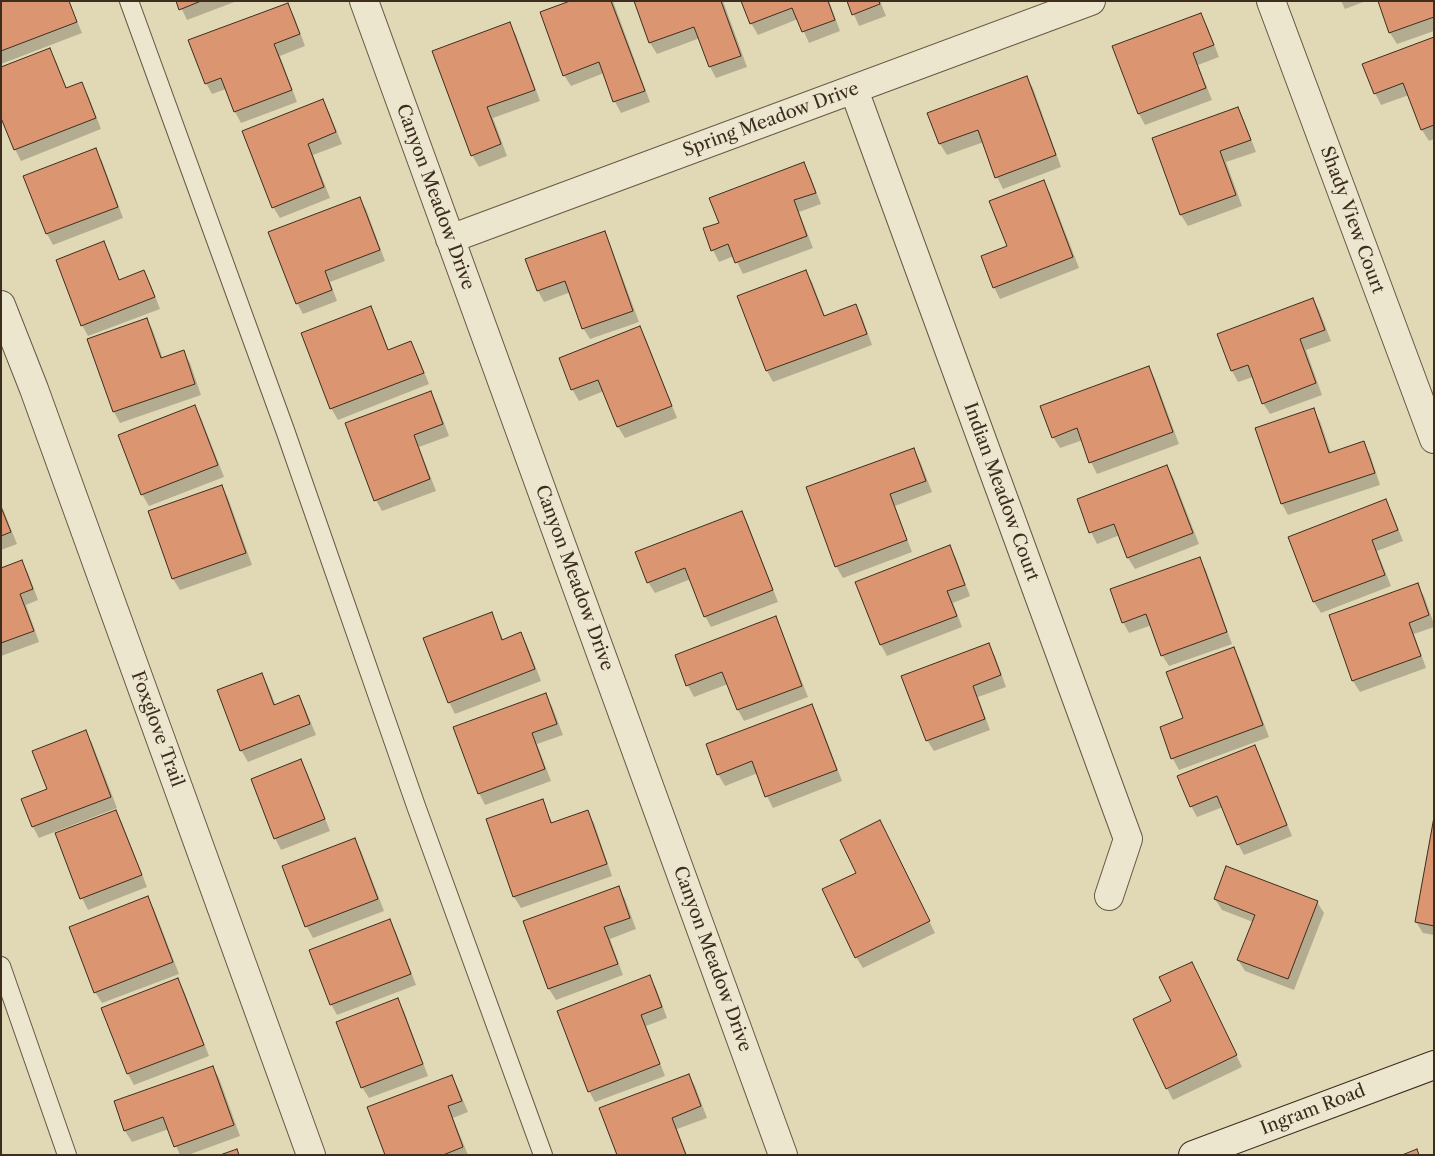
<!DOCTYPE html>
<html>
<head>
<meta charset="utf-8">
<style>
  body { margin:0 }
  #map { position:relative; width:1435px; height:1156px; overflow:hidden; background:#e1d8b5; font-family:"Libre Caslon Text",serif }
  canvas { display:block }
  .frame { position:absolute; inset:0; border:2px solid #3d2d1f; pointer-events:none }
</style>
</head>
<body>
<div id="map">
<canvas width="1435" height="1156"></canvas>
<div class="frame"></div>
</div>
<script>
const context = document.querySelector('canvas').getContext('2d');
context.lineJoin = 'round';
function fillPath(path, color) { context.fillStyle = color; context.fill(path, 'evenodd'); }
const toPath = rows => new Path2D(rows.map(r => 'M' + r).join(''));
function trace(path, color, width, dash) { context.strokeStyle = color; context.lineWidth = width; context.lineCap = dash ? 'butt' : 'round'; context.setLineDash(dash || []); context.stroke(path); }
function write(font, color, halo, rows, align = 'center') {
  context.font = font + ' "Libre Caslon Text",serif'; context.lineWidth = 5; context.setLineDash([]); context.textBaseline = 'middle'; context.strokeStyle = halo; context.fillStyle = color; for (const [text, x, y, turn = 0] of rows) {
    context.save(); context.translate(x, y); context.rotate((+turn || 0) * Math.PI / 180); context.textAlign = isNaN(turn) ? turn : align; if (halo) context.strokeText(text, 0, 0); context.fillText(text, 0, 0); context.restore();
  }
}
fillPath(toPath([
  [1,1,69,1,82,33,1,64],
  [178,1,237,1,187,20],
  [574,1,613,1,650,102,621,113,615,102,604,73,571,86,564,75],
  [635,1,723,1,747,67,716,78,710,67,700,38,657,54,650,43],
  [743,1,829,1,840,31,809,43,798,19,758,35,751,23],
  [848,1,880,1,886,16,859,26],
  [1341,1,1366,1,1345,9],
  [1379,1,1434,1,1434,31,1397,44,1390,33],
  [288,5,294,16,305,46,280,56,297,102,241,123,235,112,226,89,212,94,206,83],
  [1201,15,1207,26,1219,57,1198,65,1212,100,1145,125,1139,114,1114,47],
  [509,23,516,35,540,101,493,118,507,156,479,167,472,155],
  [1434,39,1434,139,1429,141,1422,130,1409,95,1381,105,1375,93],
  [49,49,56,61,67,89,81,84,88,95,101,129,21,161,15,149],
  [1026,77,1033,88,1061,167,1003,189,997,177,984,142,947,155,940,144,929,113],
  [322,100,329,112,342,144,313,155,330,198,280,218,273,207],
  [1238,109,1244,120,1256,152,1226,162,1242,206,1188,226,1181,215,1154,139],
  [95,150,102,161,123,218,53,245,47,234,25,177],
  [804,164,810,175,821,204,799,212,813,248,743,274,734,256,719,262,713,250,704,229,720,223],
  [1043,182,1050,193,1079,268,1000,299,994,287,1008,247],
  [359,198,366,209,385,261,330,282,337,301,303,314,297,303],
  [604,232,610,244,639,322,590,339,583,328,571,292,544,302,538,291,526,260],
  [103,243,110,254,120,281,144,271,150,283,160,309,88,336,82,325],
  [805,271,812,282,825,316,855,305,862,317,872,345,773,382,767,371,739,297],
  [1313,299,1319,310,1331,341,1306,350,1322,395,1270,414,1263,403,1253,377,1238,382,1232,371],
  [371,308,377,319,389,351,411,342,417,354,429,384,338,420,331,408],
  [147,319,153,331,163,359,183,352,190,363,201,395,120,423,114,412],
  [640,328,646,339,677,418,625,438,618,427,604,391,579,401,572,389],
  [1149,367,1155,379,1179,444,1097,474,1091,462,1083,440,1060,448,1053,437],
  [431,393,437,404,449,436,419,447,436,491,382,511,376,500],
  [195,407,201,418,224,477,149,506,142,494],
  [1313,410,1320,421,1331,453,1363,443,1370,454,1380,485,1288,515,1282,504],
  [913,449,920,461,932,492,895,506,912,552,843,578,836,566],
  [1167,466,1173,477,1199,544,1135,569,1128,558,1120,535,1097,544,1091,532,1078,500],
  [222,486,228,498,252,565,180,590,173,579,149,511],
  [1385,501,1392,512,1403,541,1377,551,1391,586,1321,613,1314,602,1290,538],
  [1,504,17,544,1,550],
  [742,512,748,524,778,602,711,627,705,616,691,579,655,593,648,582],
  [949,547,956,558,970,596,953,603,962,627,887,656,881,645,857,582],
  [1199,559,1206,570,1232,644,1169,666,1162,655,1152,625,1129,633,1123,622],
  [22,562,28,573,38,600,26,605,39,642,1,656,1,570],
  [1417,585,1424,596,1434,624,1434,627,1414,634,1426,668,1360,692,1353,681,1330,616],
  [491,613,504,641,521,634,527,645,541,681,455,714,449,702],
  [775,618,781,629,808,697,744,721,738,710,728,684,694,697,688,686,676,655],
  [988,645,995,656,1006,687,978,697,990,730,934,751,927,740],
  [1234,649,1240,660,1269,737,1179,770,1173,759,1161,728,1185,719],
  [262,674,268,686,276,706,299,697,305,708,316,735,248,762,241,750],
  [545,695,552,706,563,735,537,744,551,781,485,805,479,793],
  [812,705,818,717,842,781,773,808,767,796,758,773,725,786,718,774],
  [85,732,92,743,117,808,39,838,33,827,48,790],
  [1255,746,1261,758,1292,836,1244,855,1238,844,1223,807,1197,817,1191,806],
  [301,761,307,772,330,831,281,850,275,838],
  [542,801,553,824,587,812,594,823,612,876,521,908,514,897],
  [116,811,122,823,147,887,88,910,82,898],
  [1434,824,1434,935,1423,933,1416,922],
  [886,833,935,933,863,968,856,957,857,873],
  [355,840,361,851,384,911,313,938,307,927,284,867],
  [618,887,625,899,636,929,610,939,623,975,556,1000,549,989,525,922],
  [148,898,154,909,179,974,102,1003,95,992],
  [1215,899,1317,902,1324,913,1294,990,1245,971,1238,960,1253,922,1222,910],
  [389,921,396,932,416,985,337,1015,331,1004],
  [1192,963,1242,1067,1173,1100,1167,1088,1172,1002],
  [649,977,656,988,667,1018,646,1026,665,1076,595,1102,589,1091],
  [178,980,184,991,209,1056,134,1085,128,1074],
  [397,1000,404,1011,428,1076,369,1098,362,1087],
  [213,1067,219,1078,240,1136,188,1155,180,1155,169,1129,132,1142,125,1131,115,1102],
  [689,1075,695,1086,707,1118,677,1129,687,1155,618,1155],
  [452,1076,458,1088,468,1112,453,1118,468,1155,386,1155]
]), '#0003');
const building = toPath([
  [1,1,69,1,77,22,1,51,1,1],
  [176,1,201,1,179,10,176,1],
  [570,1,611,1,645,91,613,102,599,62,563,76,540,12,570,1],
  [634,1,721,1,741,56,709,67,694,27,649,43,634,1],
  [741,1,828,1,835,20,802,32,792,8,750,24,741,1],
  [847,1,879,1,880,4,852,15,847,1],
  [1378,1,1434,1,1434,17,1389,33,1378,1],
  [288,3,300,34,274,44,292,90,234,112,221,78,205,84,188,40,288,3],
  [1201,13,1214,45,1193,53,1206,88,1138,114,1112,46,1201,13],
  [510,22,535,90,487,107,501,144,471,156,432,51,510,22],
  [1434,37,1434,125,1421,130,1403,83,1374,94,1362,64,1434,37],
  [50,48,66,88,82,82,96,118,14,150,1,118,1,67,50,48],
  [1027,76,1056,155,995,178,978,130,939,144,927,113,1027,76],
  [323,99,336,132,308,144,324,187,272,208,242,131,323,99],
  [1238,107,1251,140,1220,151,1236,195,1180,215,1152,138,1238,107],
  [96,148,118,207,46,234,23,176,96,148],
  [804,162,816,193,794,200,807,236,735,263,728,244,711,251,703,228,719,223,709,198,804,162],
  [1044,180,1073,257,993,288,981,256,1007,246,989,201,1044,180],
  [360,197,380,250,325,271,332,290,296,304,268,232,360,197],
  [605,231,633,311,582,329,565,281,537,291,525,259,605,231],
  [104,241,119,280,144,270,155,297,81,326,56,260,104,241],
  [806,270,824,316,856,304,867,334,766,371,737,296,806,270],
  [1313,298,1325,330,1300,339,1316,383,1262,404,1248,365,1231,371,1217,334,1313,298],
  [371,306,388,350,411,341,424,373,330,409,301,333,371,306],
  [147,318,161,358,184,350,195,384,113,412,87,339,147,318],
  [640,326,672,406,617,427,598,380,571,390,559,358,640,326],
  [1149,366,1173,432,1089,463,1077,428,1052,438,1040,406,1149,366],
  [431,391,443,424,414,435,430,479,374,501,345,423,431,391],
  [195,405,218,465,141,495,118,435,195,405],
  [1314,408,1329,453,1364,441,1375,473,1281,504,1255,428,1314,408],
  [914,448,926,481,890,494,907,540,835,567,806,487,914,448],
  [1167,465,1193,533,1127,558,1114,524,1089,533,1077,499,1167,465],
  [222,485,246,553,172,579,148,511,222,485],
  [1386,499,1398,530,1372,540,1385,575,1313,602,1288,537,1386,499],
  [1,507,11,532,1,536,1,507],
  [742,511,773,590,704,617,685,568,647,583,635,552,742,511],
  [950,545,965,585,947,591,957,616,880,645,855,582,950,545],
  [1200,557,1227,632,1161,656,1146,614,1122,623,1110,589,1200,557],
  [22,560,33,589,20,594,34,631,1,643,1,568,22,560],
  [1418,583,1429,615,1409,623,1421,656,1352,681,1329,615,1418,583],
  [492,612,502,640,521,632,535,669,448,703,423,638,492,612],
  [776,616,802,686,737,710,722,672,686,686,675,655,776,616],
  [989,643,1001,675,973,686,985,719,926,741,901,676,989,643],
  [1234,647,1263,725,1171,759,1160,727,1183,718,1166,672,1234,647],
  [262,673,274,705,299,695,310,724,240,751,217,690,262,673],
  [546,693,557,724,532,733,545,769,478,794,453,727,546,693],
  [812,704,837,770,765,797,752,761,717,775,706,744,812,704],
  [86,730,111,797,32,827,21,799,47,789,32,751,86,730],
  [1255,745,1287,825,1237,845,1217,796,1190,807,1177,776,1255,745],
  [301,759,325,819,274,839,251,779,301,759],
  [543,799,551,823,588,810,607,864,513,897,486,819,543,799],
  [116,810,142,875,80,899,55,833,116,810],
  [1434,817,1434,926,1415,922,1434,817],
  [880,820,930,921,855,958,822,889,856,873,840,840,880,820],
  [355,838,378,899,305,927,282,866,355,838],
  [1226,866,1318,901,1288,979,1237,960,1255,915,1214,899,1226,866],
  [619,886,630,918,604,927,618,964,548,989,523,921,619,886],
  [148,896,173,962,94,993,69,927,148,896],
  [390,919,411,974,330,1005,309,950,390,919],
  [1192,962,1237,1055,1166,1089,1133,1019,1171,1001,1159,977,1192,962],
  [650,975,662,1007,641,1015,660,1064,588,1092,557,1011,650,975],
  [178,978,204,1045,127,1074,101,1008,178,978],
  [398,998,423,1064,361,1088,336,1022,398,998],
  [213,1066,234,1125,174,1147,163,1117,124,1131,114,1101,213,1066],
  [689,1074,701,1106,672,1118,686,1155,617,1155,599,1108,689,1074],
  [452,1075,462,1101,448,1106,463,1147,443,1155,385,1155,367,1107,452,1075],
  [237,1149,239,1155,220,1155,237,1149],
  [1417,1149,1419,1155,1402,1155,1417,1149]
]);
fillPath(building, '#db9570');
trace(building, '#3d2d1f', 1);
const lane = toPath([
  [129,1,285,430,416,806,543,1155],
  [1,966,67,1155]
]);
const street = toPath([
  [364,1,783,1155],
  [1271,1,1434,439],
  [854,90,1128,839,1109,896],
  [450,239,1091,1],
  [1,305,34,389,311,1155]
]);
const secondary = toPath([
  [1193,1155,1434,1065]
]);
trace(lane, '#665844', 20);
trace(street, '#665844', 30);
trace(secondary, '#3d2d1f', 30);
trace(lane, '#ece6cf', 18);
trace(street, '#ece6cf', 28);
trace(secondary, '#ece6cf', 28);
write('18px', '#3d2d1f', '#ece6cf', [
  ["Spring Meadow Drive",771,120,-20],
  ["Canyon Meadow Drive",435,197,70],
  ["Shady View Court",1352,220,70],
  ["Indian Meadow Court",1001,492,70],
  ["Canyon Meadow Drive",574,578,70],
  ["Foxglove Trail",157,729,70],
  ["Canyon Meadow Drive",712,959,70],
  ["Ingram Road",1313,1110,-21]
]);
</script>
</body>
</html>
